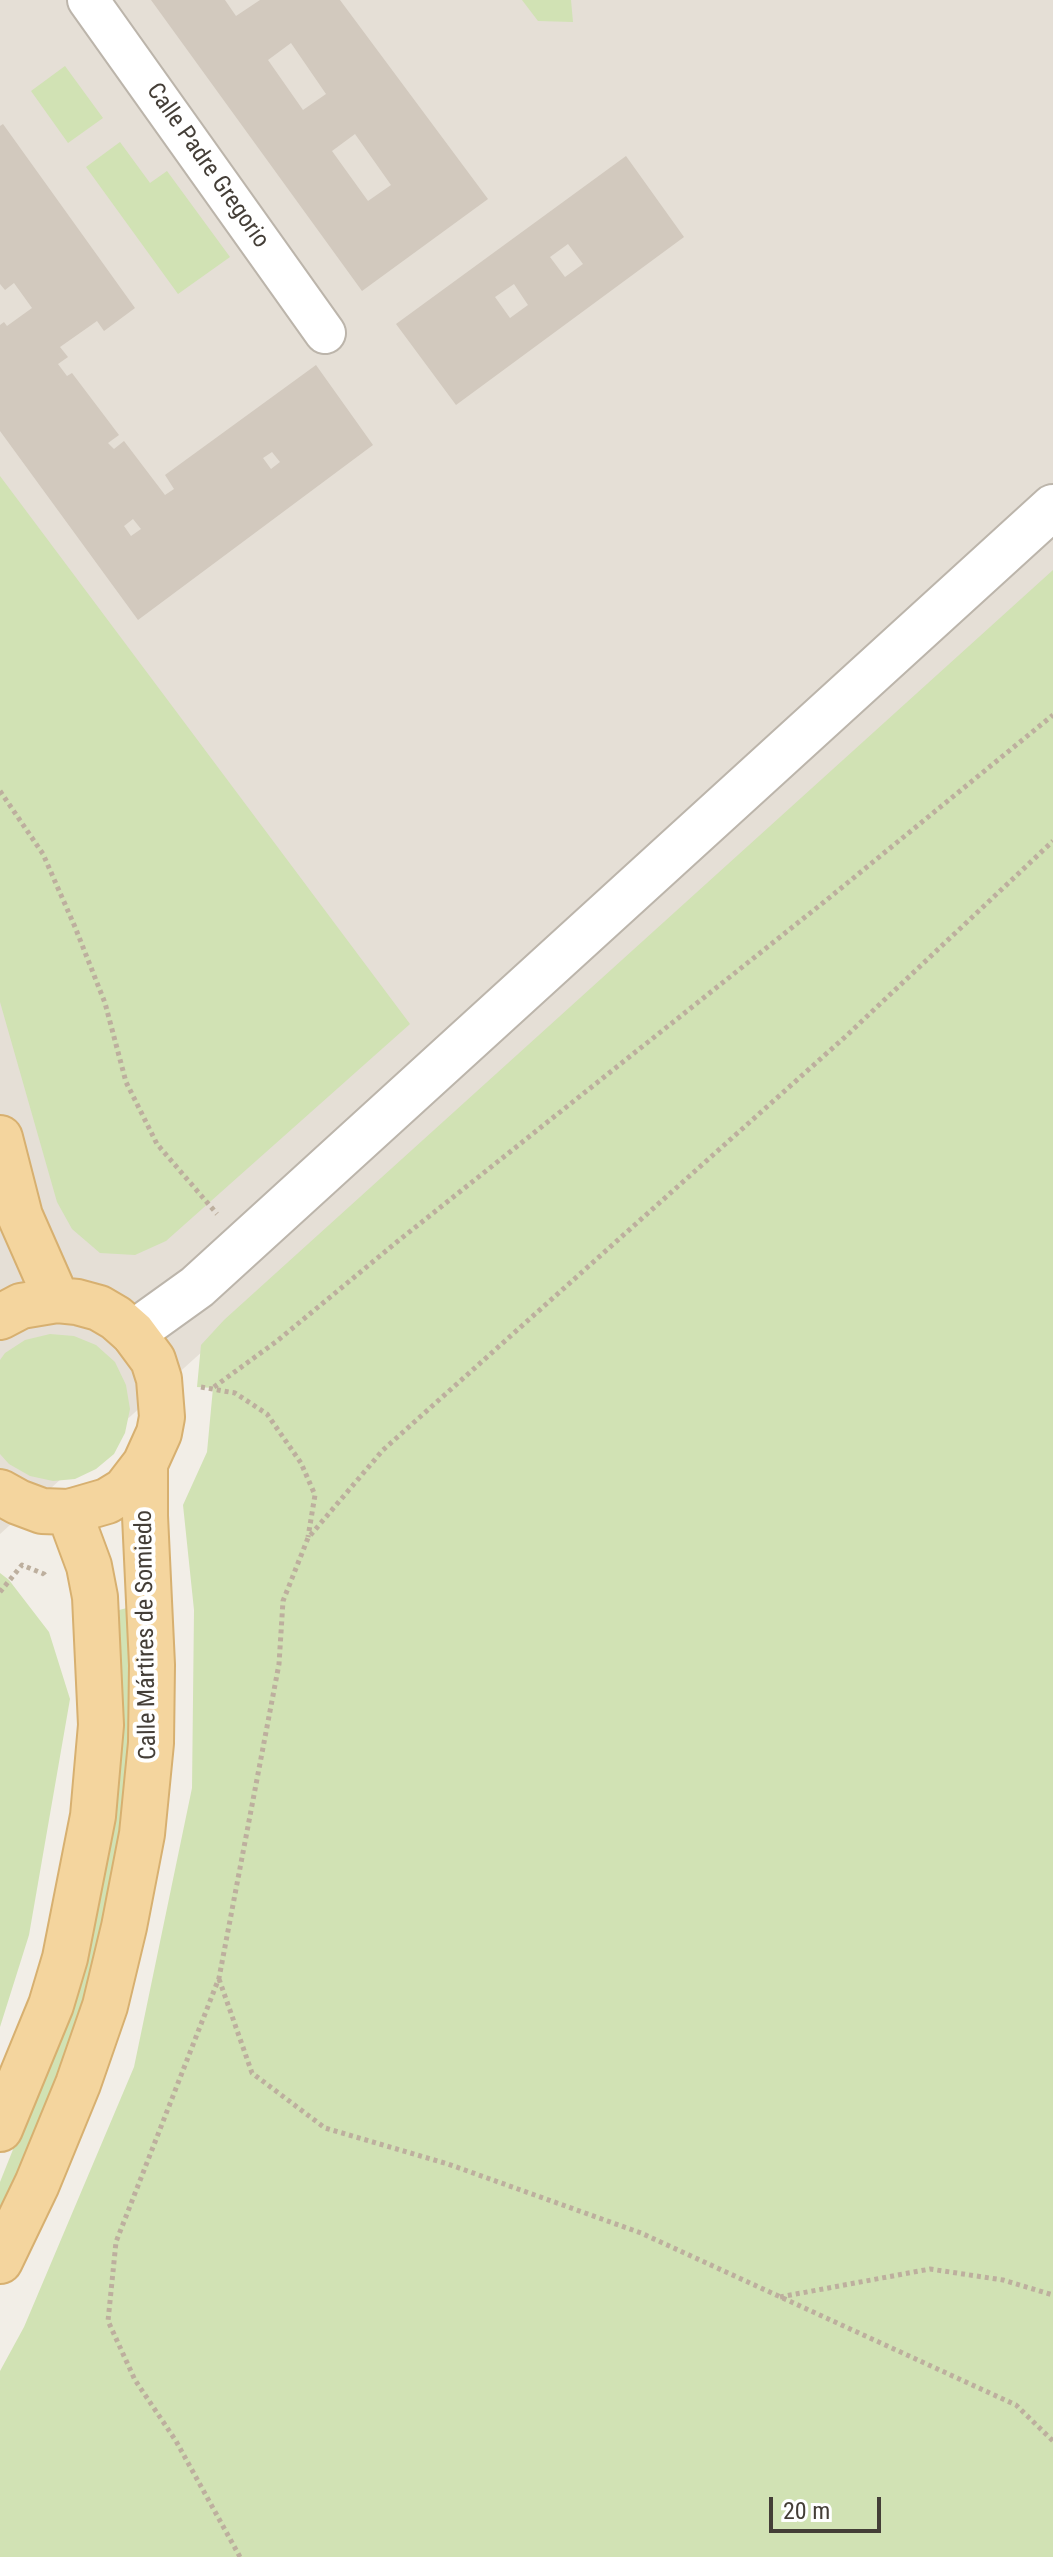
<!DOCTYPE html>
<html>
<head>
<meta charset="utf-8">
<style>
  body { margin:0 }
  #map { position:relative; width:1053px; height:2557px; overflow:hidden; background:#f2eee7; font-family:"Roboto Condensed",sans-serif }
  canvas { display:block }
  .scale { position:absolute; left:769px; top:2497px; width:112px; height:36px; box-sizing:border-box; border:4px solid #443e37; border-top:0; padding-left:10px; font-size:24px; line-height:28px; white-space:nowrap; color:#443e37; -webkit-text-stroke:6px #fff; paint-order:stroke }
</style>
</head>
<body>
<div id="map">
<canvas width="1053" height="2557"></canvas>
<div class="scale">20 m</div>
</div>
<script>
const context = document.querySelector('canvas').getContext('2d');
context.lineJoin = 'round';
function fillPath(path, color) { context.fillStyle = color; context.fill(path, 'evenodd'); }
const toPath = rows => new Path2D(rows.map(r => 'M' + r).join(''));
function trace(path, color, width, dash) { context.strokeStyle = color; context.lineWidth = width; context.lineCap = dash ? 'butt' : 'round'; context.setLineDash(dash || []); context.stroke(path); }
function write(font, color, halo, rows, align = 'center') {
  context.font = font + ' "Roboto Condensed",sans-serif'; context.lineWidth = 8; context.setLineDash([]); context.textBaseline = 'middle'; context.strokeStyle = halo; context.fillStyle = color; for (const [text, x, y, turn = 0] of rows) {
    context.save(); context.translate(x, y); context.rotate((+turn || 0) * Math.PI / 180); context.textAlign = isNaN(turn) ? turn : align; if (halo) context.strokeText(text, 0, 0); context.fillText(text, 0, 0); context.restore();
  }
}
fillPath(toPath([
  [0,0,1053,0,1053,584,0,1534]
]), '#e5dfd6');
fillPath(toPath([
  [522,0,571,0,573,22,538,21],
  [65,66,103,118,68,143,31,91],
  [120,142,150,183,167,171,230,257,178,294,86,167],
  [0,476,410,1024,166,1241,135,1255,100,1253,72,1229,57,1202,0,1002],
  [1053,570,1053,2557,0,2557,0,2371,24,2327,134,2067,192,1788,194,1610,183,1505,207,1452,213,1388,197,1387,201,1345,224,1320],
  [50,1334,74,1336,96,1345,115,1362,126,1385,130,1409,125,1433,114,1454,96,1469,75,1479,53,1481,30,1476,9,1464,0,1454,0,1360,5,1353,25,1340],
  [0,1573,9,1580,49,1632,70,1699,29,1935,0,2027],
  [131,1607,130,1776,97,1959,67,2057,0,2212,0,2182,32,2102,118,1774,123,1707,119,1610]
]), '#d1e2b4');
fillPath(toPath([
  [151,0,225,0,236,16,260,0,340,0,488,199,362,291],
  [291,43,326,94,303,110,268,60],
  [355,134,391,185,368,201,332,151],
  [3,124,135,308,104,331,97,321,60,347,68,357,58,364,67,376,72,373,119,435,108,443,114,449,124,441,165,495,174,489,165,475,316,365,373,445,138,620,0,431,0,325,4,322,7,326,32,308,14,283,5,290,0,284,0,126],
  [272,452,280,462,271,469,263,458],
  [133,519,141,529,131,536,124,526],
  [626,156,684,237,456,405,396,324],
  [568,244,583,264,565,277,550,257],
  [514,284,528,305,510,318,495,297]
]), '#d2c9be');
const minor = toPath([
  [88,0,325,333]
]);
const tertiary = toPath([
  [133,1333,197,1287,1053,507]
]);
const primary = toPath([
  [0,1138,20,1216,57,1300],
  [0,1317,21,1306,57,1300,77,1302,99,1308,116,1318,133,1333,153,1360,159,1379,162,1417,159,1433,145,1464,125,1490,107,1501,69,1512,42,1511,18,1502,0,1492],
  [0,2129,51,2005,65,1958,93,1816,101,1725,95,1597,89,1566,69,1512],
  [0,2261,37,2184,78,2084,105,2006,124,1927,142,1834,151,1743,152,1665,145,1516,145,1464]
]);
trace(minor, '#bcb5ab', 44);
trace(tertiary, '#bcb5ab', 48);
trace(primary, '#d7b070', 48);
trace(toPath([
  [0,791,43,854,75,927,105,1003,126,1082,157,1144,217,1214],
  [201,1387,235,1393,267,1414,301,1463,315,1495,308,1537],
  [214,1387,277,1341,398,1241,824,902,1053,715],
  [0,1592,22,1565,44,1574,47,1578],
  [219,1979,252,2073,325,2128,448,2164,641,2233,1016,2405,1053,2441],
  [780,2297,930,2269,1003,2280,1053,2295],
  [240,2557,176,2441,135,2380,108,2321,116,2242,219,1978,279,1664,283,1601,308,1538,383,1450,845,1037,1053,841]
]), '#bdaf9e', 5, [4, 4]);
trace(minor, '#fff', 40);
trace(tertiary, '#fff', 44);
trace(primary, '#f4d59e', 44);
write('24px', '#443e37', '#fff', [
  ["Calle Padre Gregorio",207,166,55],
  ["Calle Mártires de Somiedo",147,1635,-91]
]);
</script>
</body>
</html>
